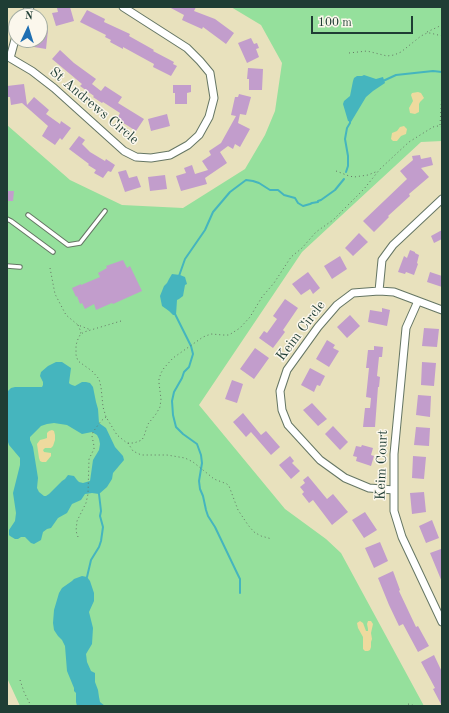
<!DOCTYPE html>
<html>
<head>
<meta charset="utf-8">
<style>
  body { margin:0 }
  #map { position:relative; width:449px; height:713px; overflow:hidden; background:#e8e1bd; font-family:"Old Standard TT",serif }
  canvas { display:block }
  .frame { position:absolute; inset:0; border:8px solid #1f3d34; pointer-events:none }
  .north { position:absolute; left:8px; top:8px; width:40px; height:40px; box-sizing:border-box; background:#fbf7ec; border:1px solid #a3ada2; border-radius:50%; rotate:4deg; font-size:11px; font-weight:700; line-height:16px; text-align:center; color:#1f3d34 }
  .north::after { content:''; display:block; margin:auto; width:14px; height:18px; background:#1f6fb2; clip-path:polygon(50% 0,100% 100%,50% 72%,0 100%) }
  .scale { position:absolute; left:311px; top:16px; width:102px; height:18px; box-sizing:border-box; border:2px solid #1f3d34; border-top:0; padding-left:5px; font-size:12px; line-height:14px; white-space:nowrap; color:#1f3d34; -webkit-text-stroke:3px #fbf7ec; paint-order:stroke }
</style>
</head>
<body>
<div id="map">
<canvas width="449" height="713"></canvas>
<div class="frame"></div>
<div class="north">N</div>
<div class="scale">100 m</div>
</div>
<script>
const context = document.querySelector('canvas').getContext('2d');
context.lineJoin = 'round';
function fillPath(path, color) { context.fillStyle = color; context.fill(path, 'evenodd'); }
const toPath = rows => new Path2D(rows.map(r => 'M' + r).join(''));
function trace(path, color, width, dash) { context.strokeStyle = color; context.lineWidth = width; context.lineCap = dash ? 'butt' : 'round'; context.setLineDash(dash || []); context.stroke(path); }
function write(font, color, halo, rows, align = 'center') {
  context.font = font + ' "Old Standard TT",serif'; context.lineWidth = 3; context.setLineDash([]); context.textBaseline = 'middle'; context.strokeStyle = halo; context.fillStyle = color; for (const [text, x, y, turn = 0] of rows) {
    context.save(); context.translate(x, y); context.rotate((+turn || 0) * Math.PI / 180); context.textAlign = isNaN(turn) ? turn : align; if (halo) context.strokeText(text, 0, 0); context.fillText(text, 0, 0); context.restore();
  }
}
fillPath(toPath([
  [231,7,442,7,442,141,421,142,302,252,199,405,285,509,326,539,341,553,424,706,20,706,7,678,7,125,70,180,122,205,183,208,245,169,265,135,275,111,282,63,261,25]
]), '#95e09c');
fillPath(toPath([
  [418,92,421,93,424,98,420,102,419,104,419,112,415,114,410,113,409,108,413,101,411,95,412,93],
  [404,126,407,129,406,134,401,136,397,141,393,141,391,139,392,133,397,131,400,127],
  [52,430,54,431,55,435,55,440,53,446,51,448,45,448,43,450,44,452,51,453,51,456,46,462,42,462,40,461,39,458,37,444,40,440,44,439,47,438,47,433,49,431],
  [360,621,363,623,366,631,368,631,368,629,367,624,368,621,371,621,373,624,371,633,372,639,371,642,371,647,370,650,368,651,365,651,363,649,363,637,358,628,357,623]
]), '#eeda9e');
fillPath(toPath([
  [364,75,376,79,383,77,385,83,373,91,366,97,351,122,348,121,343,104,344,101,350,96,353,81,354,78,357,76,362,76],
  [172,274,180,275,185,277,187,284,185,285,183,296,179,299,177,300,176,315,173,315,169,311,162,306,160,296,164,286,167,283,169,279],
  [56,362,62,362,71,368,69,383,70,384,72,385,75,386,82,382,86,382,90,383,93,387,96,402,98,409,99,423,106,428,115,447,123,456,124,460,113,473,112,479,107,487,99,494,92,493,85,494,81,500,72,504,67,513,58,518,51,528,47,529,43,532,41,540,34,544,31,543,25,537,21,537,18,539,15,539,10,536,9,535,9,530,15,521,16,513,13,493,20,465,20,458,9,445,7,439,7,392,11,388,15,387,42,387,43,385,43,382,40,376,41,372,48,366],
  [54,423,67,425,82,434,92,432,97,435,99,439,100,444,99,450,93,460,90,481,83,483,79,482,77,480,74,476,68,475,65,479,62,481,49,494,46,496,44,496,39,492,37,488,38,478,33,447,30,440,30,437,41,426,47,424],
  [82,576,87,577,90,581,94,593,94,601,89,612,93,628,92,644,86,654,87,662,91,671,95,673,95,682,98,690,99,697,100,702,105,706,77,706,76,702,76,693,74,691,74,688,67,671,65,646,62,640,58,636,54,630,53,623,54,610,59,593,62,588,72,581,74,579]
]), '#45b5be');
trace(toPath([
  [383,81,396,75,433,71,442,72],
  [346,172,348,166,348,156,345,139,347,128,350,123,350,120],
  [179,276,185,259,205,230,213,212,230,192,246,180,253,181,259,183,270,190,278,190,284,195,295,198,298,203,303,206,310,204,312,203,318,202,318,201,321,200,335,190,344,179],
  [175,314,191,346,193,354,189,367,184,372,182,378,174,392,172,401,173,415,176,427,183,434,197,444,201,455,202,463,199,481,200,489,203,496,206,510,208,516,215,527,238,575,240,579,240,593],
  [87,577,91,560,99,547,101,541,103,527,100,516,101,511,99,494]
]), '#45b5be', 2);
fillPath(toPath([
  [62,7,70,7,74,21,56,26,52,13,58,12,57,8],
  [169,7,196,7,194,11,215,19,234,33,226,44,203,27,202,29,182,20,184,15],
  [87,10,105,19,104,22,130,34,129,36,154,50,153,51,174,62,173,64,177,66,171,76,153,67,154,64,123,47,123,49,110,42,111,40,105,37,106,35,80,22],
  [40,29,48,30,46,49,34,47,34,40,40,40],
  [251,38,254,44,257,43,259,48,256,49,259,57,247,63,238,43],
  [60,50,74,63,96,79,92,84,101,91,105,86,122,97,118,103,144,119,136,131,117,119,120,113,103,102,102,103,93,97,94,96,80,86,82,84,52,59],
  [248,68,263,69,262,90,249,90,249,79,247,79],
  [24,84,27,105,34,97,49,110,46,114,60,124,61,121,71,128,62,140,60,138,55,145,42,136,48,126,22,103,11,105,10,97,7,97,7,86],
  [173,85,191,85,191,92,187,93,187,104,175,104,175,93,173,93],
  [239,94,251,97,246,115,240,114,238,123,250,129,240,147,235,144,233,149,228,146,220,152,227,163,205,178,207,184,181,191,176,176,186,173,184,168,192,165,195,174,208,170,202,161,211,155,209,151,221,143,236,116,231,115,235,97,238,97],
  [167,114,170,126,151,131,148,119],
  [79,136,85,140,82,144,90,152,105,161,106,159,115,165,111,172,108,171,103,178,94,173,96,170,88,165,89,164,69,149],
  [420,155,421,159,431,157,433,165,421,168,429,177,409,194,410,196,388,216,389,217,374,232,363,221,407,179,400,171,413,160,412,156],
  [126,170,129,178,137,176,141,187,125,192,118,172],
  [165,175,167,189,150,191,148,177],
  [7,191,14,191,13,201,7,201],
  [442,230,442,239,434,243,431,236],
  [359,233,368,242,353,256,345,248],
  [410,250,415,252,415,253,419,255,417,263,418,264,414,275,406,272,405,274,398,272,404,256,407,258],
  [340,256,347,269,332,279,324,266],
  [123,260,127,268,130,266,142,291,113,304,112,303,96,310,94,304,85,309,82,303,80,304,77,296,76,297,72,288,81,284,81,285,100,277,98,273,107,268,106,266],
  [308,272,320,288,313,294,310,289,301,295,292,284],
  [430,272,442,276,442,287,427,282],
  [285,299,298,308,283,330,285,332,273,348,259,338,264,331,267,333,277,319,273,316],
  [382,308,390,310,387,326,368,322,370,310,382,312],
  [350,315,360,326,347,338,337,327],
  [424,328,439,329,437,347,422,346],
  [327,340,335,345,333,348,339,351,329,367,316,359],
  [374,346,383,347,382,357,379,357,377,376,380,377,379,387,378,387,375,427,363,427,365,408,370,408,371,398,366,397,369,368,366,368,368,350,374,350],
  [255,348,269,358,254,379,240,369],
  [422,362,436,363,434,386,421,385],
  [310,368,325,376,320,386,317,385,314,392,301,385],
  [232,380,243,384,237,403,225,399],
  [418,395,431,396,430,417,416,415],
  [312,403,327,419,318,426,303,410],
  [243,413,261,435,266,431,280,447,271,455,251,432,246,437,233,422],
  [333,426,348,442,340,450,325,434],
  [416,427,430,428,429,446,414,445],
  [362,445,373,448,371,455,374,456,371,466,356,461,357,457,353,456,356,446,361,447],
  [290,456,294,461,292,463,300,471,291,479,279,465],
  [413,456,426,457,424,479,412,478],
  [308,476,327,499,333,494,348,512,332,525,313,500,309,503,302,494,304,492,300,487,305,483,303,480],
  [424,492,426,512,412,514,410,493],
  [365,512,377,530,364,538,352,520],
  [432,520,439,538,426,543,419,526],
  [380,542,388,561,374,568,365,548],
  [441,549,442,552,442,582,430,553],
  [393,571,400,590,399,591,416,627,418,626,429,646,418,652,403,624,399,626,389,605,378,578],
  [434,655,442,672,442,706,433,689,435,688,421,662]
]), '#c29dcc');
const service = toPath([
  [28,215,68,245,80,243,105,211],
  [7,219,11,221,53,252],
  [7,266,20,267]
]);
const minor = toPath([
  [24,16,26,12,30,7],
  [16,36,10,58,32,71,54,88,124,151,136,157,151,158,170,155,188,145,199,135,209,117,214,98,210,73,200,61,187,48,123,7],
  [379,291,382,260,393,245,442,199],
  [418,301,406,328,394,454,394,511,402,537,442,622],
  [394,490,369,488,345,478,320,460,288,425,282,410,280,391,287,370,318,327,337,305,353,293,379,291,394,292,442,310]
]);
trace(service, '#657664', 5.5);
trace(minor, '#657664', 9);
trace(toPath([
  [427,32,442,25],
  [349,53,367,51,387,56,394,55,401,52,421,36,427,33,430,33,442,36],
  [440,125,442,90],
  [380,169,409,142,433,127,437,126,442,127],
  [336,171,349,176,354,177,368,175,378,171],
  [50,268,55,294,66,315,78,325,91,330],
  [121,321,84,332,80,335,78,339,76,345,76,355,78,361,92,371,99,379,101,387,103,407,106,417,117,435,127,443,134,443,142,440,144,436,148,424,156,414,160,407,161,399,159,383,159,379,161,373,164,368,173,358,203,337,211,334,223,335,229,335,240,328,250,317,262,297,274,283,291,257,302,248,316,232,333,220,364,189,380,169],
  [78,325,81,332,80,335],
  [128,443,133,451,139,454,142,455,167,455,185,458,193,462,208,474,214,479,227,484,229,486,238,510,248,525,254,532,261,536,272,539],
  [78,537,76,531,77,521,86,503,88,494,89,459,94,449,94,446,92,436,93,432,101,421,106,417],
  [20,680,24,692,31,706],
  [408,704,416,706]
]), '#657664', 1, [1, 3]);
trace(service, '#fff', 3.5);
trace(minor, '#fff', 7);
write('14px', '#1f3d34', '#fbf7ec', [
  ["St Andrews Circle",94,106,40],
  ["Keim Circle",301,331,-53],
  ["Keim Court",382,465,-88]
]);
</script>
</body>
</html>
